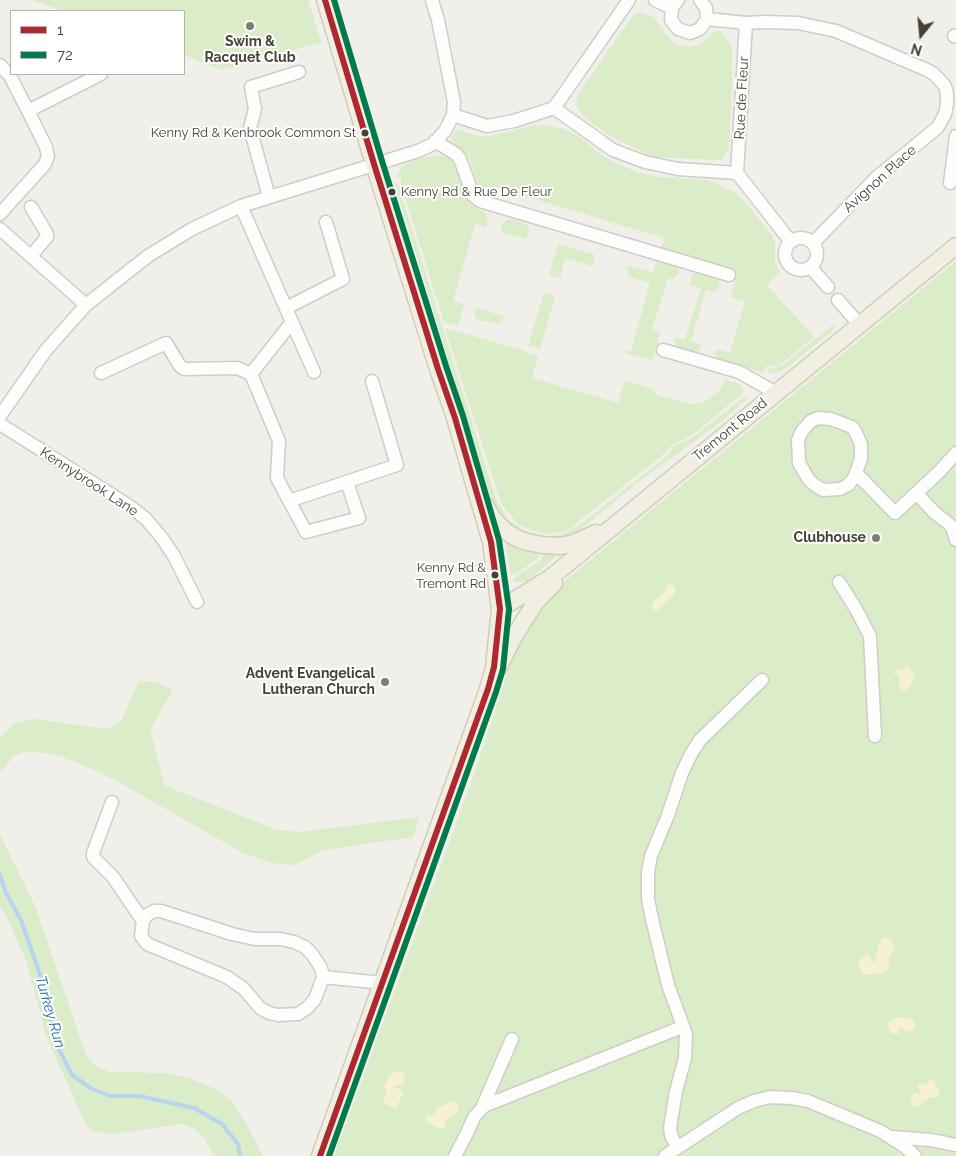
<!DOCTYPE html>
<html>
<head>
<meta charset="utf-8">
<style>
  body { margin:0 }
  #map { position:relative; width:956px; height:1156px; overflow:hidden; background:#f0efea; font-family:Raleway,sans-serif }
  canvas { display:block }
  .legend { position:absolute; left:10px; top:10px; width:175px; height:65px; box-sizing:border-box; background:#fff; border:1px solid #b5b3ae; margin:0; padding:6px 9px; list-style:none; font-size:15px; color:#474135 }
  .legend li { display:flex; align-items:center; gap:10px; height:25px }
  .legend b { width:25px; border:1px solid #b5b3ae }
  .north { position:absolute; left:896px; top:10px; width:50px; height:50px; -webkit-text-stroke:4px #fff; paint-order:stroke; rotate:197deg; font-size:14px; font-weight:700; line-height:20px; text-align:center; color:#474135 }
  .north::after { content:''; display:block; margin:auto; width:18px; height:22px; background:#474135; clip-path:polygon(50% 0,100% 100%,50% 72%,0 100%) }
</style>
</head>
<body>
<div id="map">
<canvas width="956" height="1156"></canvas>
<ul class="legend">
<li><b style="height:6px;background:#af272f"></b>1</li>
<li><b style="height:6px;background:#007b4b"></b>72</li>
</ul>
<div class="north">N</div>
</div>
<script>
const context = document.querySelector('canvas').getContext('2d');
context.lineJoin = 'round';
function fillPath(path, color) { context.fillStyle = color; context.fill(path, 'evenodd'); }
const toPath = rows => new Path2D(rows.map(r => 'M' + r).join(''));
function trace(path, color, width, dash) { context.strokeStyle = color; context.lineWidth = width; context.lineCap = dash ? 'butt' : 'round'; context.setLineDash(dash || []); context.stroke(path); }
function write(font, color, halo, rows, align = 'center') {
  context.font = font + ' Raleway,sans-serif'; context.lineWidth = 4; context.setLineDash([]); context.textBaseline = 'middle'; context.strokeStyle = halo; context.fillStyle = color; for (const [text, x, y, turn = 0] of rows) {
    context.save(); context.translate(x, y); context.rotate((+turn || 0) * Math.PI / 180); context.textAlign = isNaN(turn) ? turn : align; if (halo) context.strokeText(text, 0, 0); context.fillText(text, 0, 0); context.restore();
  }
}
fillPath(toPath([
  [32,0,308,0,321,42,223,70,184,55,184,11,63,11],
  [641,12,654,18,667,36,676,44,690,47,702,43,713,32,720,30,732,46,732,85,729,149,721,160,653,157,608,135,585,117,576,106,578,94,634,14],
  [543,125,561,128,571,132,581,138,600,154,613,162,637,172,658,177,708,180,732,191,742,199,772,235,775,243,775,262,780,273,767,285,814,337,782,363,775,366,766,366,764,373,718,359,714,353,717,349,730,353,745,301,731,297,737,272,661,250,664,238,498,188,494,199,481,195,469,158,465,153,452,142,451,139,453,133,459,130,473,135,487,137,532,126],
  [439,155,448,158,455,163,468,200,475,208,484,212,488,218,486,227,475,224,453,301,464,304,458,326,444,322,401,184,401,177,397,177,401,166,422,158],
  [398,184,495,496,499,505,510,521,526,532,542,537,541,540,525,535,506,523,491,499,395,185],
  [511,219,525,224,528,226,529,232,526,239,502,232,501,228,502,224,507,220],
  [558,244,595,255,592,266,565,258,560,278,549,275],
  [657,260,676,266,679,270,676,277,672,279,668,278,652,329,660,332,660,334,652,360,626,353,626,350,631,351,650,283,627,276,629,270,627,269,628,265,653,273],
  [956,261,956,1156,334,1156,473,777,516,648,532,619,553,592,571,576],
  [697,272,717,278,720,283,715,292,706,290,691,341,700,344,701,346,699,351,692,353,678,348,674,341,676,337,685,339,701,288,690,285,692,275],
  [544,293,555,296,540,349,528,346],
  [477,308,503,316,504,319,499,324,479,320,476,319,474,314,475,310],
  [835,323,834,328,831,332,785,369,778,372,769,374,768,369,783,365],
  [445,328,526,351,525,352,538,356,532,378,618,403,625,380,652,389,657,395,693,405,704,402,718,392,722,387,725,380,737,383,743,389,743,393,691,436,672,445,660,457,570,528,562,532,545,534,529,529,518,524,501,503],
  [745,396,748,398,721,422,637,483,581,529,571,536,545,541,545,537,562,535,581,524,662,460,675,446,692,438],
  [505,541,507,541,539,552,539,558,517,573,511,575],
  [543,553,554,553,556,557,526,582,514,582,513,579,541,560],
  [139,681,155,682,173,690,150,730,165,786,277,830,300,832,420,817,413,837,323,850,294,865,271,863,243,853,117,781,77,762,48,753,24,752,14,756,0,772,0,737,15,723,34,719,107,729,120,723],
  [0,834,35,906,86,1055,94,1065,109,1072,164,1073,189,1078,215,1089,232,1102,246,1123,263,1156,214,1156,205,1139,193,1128,181,1124,114,1134,94,1132,85,1123,46,1035,27,963,7,917,0,906]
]), '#daecc8');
fillPath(toPath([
  [672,584,676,588,675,594,655,612,652,610,652,605,654,601,664,593,668,585],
  [904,668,909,668,915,676,908,690,904,692,899,687,900,679,898,675,893,673,896,670],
  [884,937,889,938,895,946,888,961,890,967,883,973,876,973,870,975,864,974,860,969,858,962,861,957,867,955,870,956,872,962,875,961,878,949,878,944],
  [900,1017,913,1019,915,1023,914,1030,909,1032,900,1028,898,1034,895,1034,890,1032,888,1025,889,1021],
  [395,1072,403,1072,405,1077,403,1085,397,1085,394,1088,401,1089,403,1094,396,1108,387,1105,382,1098,387,1095,384,1087,388,1079,388,1076],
  [930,1080,934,1081,937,1087,940,1090,938,1096,929,1098,920,1106,913,1106,910,1099,914,1093,920,1094,920,1090,917,1088,919,1084,922,1083,926,1084],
  [449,1101,456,1102,459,1109,456,1113,446,1119,445,1127,442,1129,438,1128,426,1122,425,1120,427,1115,430,1116,435,1113,437,1107,443,1106]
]), '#f6f1d3');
trace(toPath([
  [0,874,6,893,21,920,43,983,57,1045,72,1075,92,1089,110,1096,139,1096,194,1108,222,1124,238,1144,240,1156]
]), '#b7d4f0', 4);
const minor = toPath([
  [655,0,672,8],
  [678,0,672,8,671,20,678,29,690,33,700,29,707,19,706,8,700,0],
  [707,19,746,23,764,22,798,23,836,31,927,70,934,74,945,86,947,94,947,104,945,114,938,127,877,177,813,243],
  [954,36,956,36],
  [0,65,10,76,28,111,46,147,48,156,45,164,0,214],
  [554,108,629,0],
  [28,111,101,74],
  [453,115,487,126,514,121,554,108,613,150,645,162,678,169,737,173,791,242],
  [435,141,456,154,460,159,473,195,480,201,729,275],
  [737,173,746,23],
  [950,183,956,136],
  [269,197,250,128,255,109,251,87,299,72],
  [241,206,314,372],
  [31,207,47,234,47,237,31,256],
  [0,229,86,305],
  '785 254a16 16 0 1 1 32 0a16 16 0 1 1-32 0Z',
  [811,268,828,287],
  [838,300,859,324],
  [286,308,343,279,326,222],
  [663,350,739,372,776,393],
  [101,373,166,343,180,366,184,369,237,368,251,374,279,441,277,478,306,532,359,518,347,482],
  [251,374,292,322],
  [0,416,46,350,86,305,148,256,192,229,241,206,418,151,433,144,445,131,453,115,454,102,438,20,432,0],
  [818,418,831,419,852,427,855,431,861,444,861,459,854,478,848,485,840,489,823,490,816,486,809,480,799,463,798,440,802,431,811,421,818,418],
  [0,424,128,505,146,519,162,538,174,556,197,602],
  [856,473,895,513,940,471,956,453],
  [916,493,935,513,948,523,952,527,956,540],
  [289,501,397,465,372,381],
  [839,582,856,609,870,636,875,736],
  [112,802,93,853,93,857,113,877,143,921,141,936,147,944,227,977,244,989,260,1008,269,1013,278,1015,298,1014,307,1008,315,999,323,977,321,968,312,954,305,947,294,942,281,939,255,939,232,934,161,911,154,911,147,915,143,921],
  [323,977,383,983],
  [482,1108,512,1039],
  [892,1137,931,1140,956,1145],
  [677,1147,671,1135,670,1128,676,1091,685,1058,686,1034,668,985,652,919,648,899,648,872,651,856,668,815,682,773,691,754,700,740,762,680],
  [455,1156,467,1133,474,1117,484,1106,682,1027],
  [665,1156,738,1108,754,1101,770,1097,792,1098,808,1101,880,1131,904,1146,915,1156]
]);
const major = toPath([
  [486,506,492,518,505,531,518,539,528,542,542,545,560,546,574,543,596,533],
  [500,609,550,578,956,246],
  [498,669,513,638,535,603,554,583],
  [320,1156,488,689,494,667,500,609,491,542,455,418,438,369,374,164,325,0]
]);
trace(minor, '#cecdc7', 15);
trace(major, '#d3cdb6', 19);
trace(minor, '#fdfdfc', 12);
trace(major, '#f1eee3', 16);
trace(toPath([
  [320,1156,488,689,494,667,500,609,491,542,455,418,438,369,374,164,325,0]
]), '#af272f', 6);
trace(toPath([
  [329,1156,496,692,503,669,509,609,499,540,463,416,446,366,382,161,334,0]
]), '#007b4b', 6);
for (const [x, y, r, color] of [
  [250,26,5,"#827e74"],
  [365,133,4.5,"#474135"],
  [392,192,4.5,"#474135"],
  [876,538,5,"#827e74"],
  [495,575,4.5,"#474135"],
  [385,682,5,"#827e74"]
]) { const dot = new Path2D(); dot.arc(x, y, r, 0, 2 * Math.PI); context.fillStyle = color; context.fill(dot); trace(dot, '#fff', 2); }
write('13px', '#474135', '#fff', [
  ["Kenny Rd & Kenbrook Common St",356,133],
  ["Kenny Rd & Rue De Fleur",401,192,"left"],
  ["Kenny Rd &",486,568],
  ["Tremont Rd",486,584]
], 'right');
write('bold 14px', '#474135', '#fff', [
  ["Swim &",250,42,"center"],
  ["Racquet Club",250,58,"center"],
  ["Clubhouse",866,538],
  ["Advent Evangelical",375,674],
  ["Lutheran Church",375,690]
], 'right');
write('14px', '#474135', '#fff', [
  ["Rue de Fleur",742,98,-87],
  ["Avignon Place",880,179,-42],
  ["Tremont Road",730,430,-39],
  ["Kennybrook Lane",89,482,33]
]);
write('italic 15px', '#296eb7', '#fff', [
  ["Turkey Run",50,1012,74]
]);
</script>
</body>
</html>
